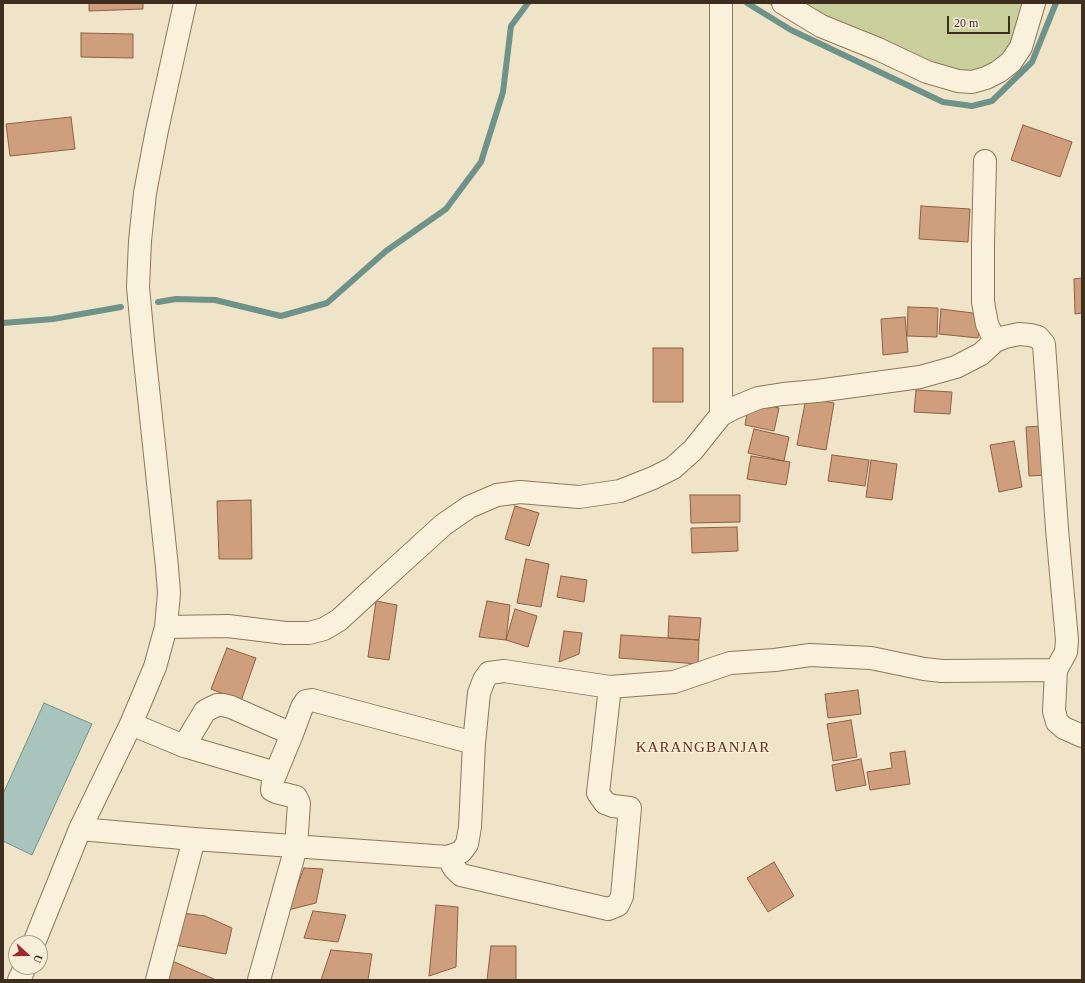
<!DOCTYPE html>
<html>
<head>
<meta charset="utf-8">
<style>
  body { margin:0 }
  #map { position:relative; width:1085px; height:983px; overflow:hidden; background:#f0e4c8; font-family:"Times New Roman",serif }
  canvas { display:block }
  .frame { position:absolute; inset:0; border:4px solid #3d2e20; pointer-events:none }
  .north { position:absolute; left:8px; top:935px; width:40px; height:40px; box-sizing:border-box; background:#f7eed8; border:1px solid #ada18e; border-radius:50%; rotate:111deg; font-size:11px; font-weight:700; line-height:16px; text-align:center; color:#3d2e20 }
  .north::after { content:''; display:block; margin:auto; width:14px; height:18px; background:#9e2a2b; clip-path:polygon(50% 0,100% 100%,50% 72%,0 100%) }
  .scale { position:absolute; left:947px; top:16px; width:63px; height:18px; box-sizing:border-box; border:2px solid #3d2e20; border-top:0; padding-left:5px; font-size:12px; line-height:14px; white-space:nowrap; color:#3d2e20; -webkit-text-stroke:3px #f7eed8; paint-order:stroke }
</style>
</head>
<body>
<div id="map">
<canvas width="1085" height="983"></canvas>
<div class="frame"></div>
<div class="north">U</div>
<div class="scale">20 m</div>
</div>
<script>
const context = document.querySelector('canvas').getContext('2d');
context.lineJoin = 'round';
function fillPath(path, color) { context.fillStyle = color; context.fill(path, 'evenodd'); }
const toPath = rows => new Path2D(rows.map(r => 'M' + r).join(''));
function trace(path, color, width, dash) { context.strokeStyle = color; context.lineWidth = width; context.lineCap = dash ? 'butt' : 'round'; context.setLineDash(dash || []); context.stroke(path); }
function write(font, color, halo, rows, align = 'center') {
  context.font = font + ' "Times New Roman",serif'; context.lineWidth = 3; context.setLineDash([]); context.textBaseline = 'middle'; context.strokeStyle = halo; context.fillStyle = color; for (const [text, x, y, turn = 0] of rows) {
    context.save(); context.translate(x, y); context.rotate((+turn || 0) * Math.PI / 180); context.textAlign = isNaN(turn) ? turn : align; if (halo) context.strokeText(text, 0, 0); context.fillText(text, 0, 0); context.restore();
  }
}
fillPath(toPath([
  [765,3,1034,3,1030,16,993,72,949,83]
]), '#c9cf9b');
const water = toPath([
  [44,703,92,724,32,855,3,841,3,794,44,703]
]);
fillPath(water, '#a9c4bc');
trace(water, '#6f938a', 1);
trace(toPath([
  [747,3,791,30,943,102,972,106,992,101,1032,62,1056,3],
  [158,302,176,299,215,300,281,316,327,303,386,251,446,209,481,162,503,92,511,26,528,3],
  [3,323,53,319,121,307]
]), '#6f938a', 6);
const building = toPath([
  [89,3,143,3,143,9,89,11,89,3],
  [81,33,133,34,133,58,81,57,81,33],
  [71,117,75,149,10,156,6,124,71,117],
  [1023,125,1072,142,1060,177,1011,160,1023,125],
  [921,206,970,209,968,242,919,239,921,206],
  [1082,278,1082,313,1075,314,1074,279,1082,278],
  [908,307,938,308,937,337,907,336,908,307],
  [941,309,981,314,978,338,939,334,941,309],
  [905,317,908,352,883,355,881,319,905,317],
  [653,348,683,348,683,402,653,402,653,348],
  [916,390,952,392,950,414,914,412,916,390],
  [806,398,834,403,826,450,797,445,806,398],
  [749,402,779,408,774,431,745,425,749,402],
  [1042,426,1046,475,1029,476,1026,427,1042,426],
  [754,429,789,437,784,461,748,453,754,429],
  [1014,441,1022,487,999,492,990,445,1014,441],
  [832,455,869,460,865,486,828,481,832,455],
  [751,456,790,462,786,485,747,479,751,456],
  [871,460,897,464,892,500,866,497,871,460],
  [690,495,740,495,740,522,691,523,690,495],
  [251,500,252,559,219,559,217,501,251,500],
  [515,506,539,513,529,546,505,539,515,506],
  [737,527,738,551,692,553,691,528,737,527],
  [526,559,549,564,541,607,517,603,526,559],
  [561,576,587,580,584,602,557,597,561,576],
  [376,601,397,605,389,660,368,657,376,601],
  [487,601,510,605,506,640,479,637,487,601],
  [515,609,537,616,528,647,506,640,515,609],
  [669,616,701,618,699,640,668,638,669,616],
  [564,631,582,633,579,654,559,662,564,631],
  [621,635,699,640,698,664,619,658,621,635],
  [227,648,256,658,241,701,211,689,227,648],
  [858,690,861,714,828,718,825,694,858,690],
  [851,720,857,757,833,761,827,724,851,720],
  [905,751,910,784,870,790,867,772,892,768,890,753,905,751],
  [861,759,866,785,836,791,832,765,861,759],
  [774,862,794,896,768,912,747,878,774,862],
  [304,868,323,869,316,903,288,910,304,868],
  [436,905,458,907,456,967,429,976,436,905],
  [313,911,346,915,338,942,304,938,313,911],
  [175,912,205,916,232,928,226,954,175,945,175,912],
  [491,946,516,946,516,980,487,980,491,946],
  [331,950,372,954,368,980,321,980,331,950],
  [170,960,214,979,213,980,167,980,170,960]
]);
fillPath(building, '#cf9f7d');
trace(building, '#8d5f41', 1);
const minor = toPath([
  [721,3,721,415],
  [783,3,821,26,878,49,927,72,958,81,972,82,986,78,998,72,1011,62,1021,47,1034,3],
  [985,161,983,244,983,302,987,324,995,341],
  [166,627,228,626,285,633,309,633,324,629,339,620,364,597,443,525,469,507,497,495,520,492,579,497,620,491,653,478,673,468,693,450,721,415,734,408,758,398,783,394,817,391,920,377,956,367,981,354,995,341,1005,337,1019,334,1030,335,1038,337,1044,344,1057,529,1067,640,1066,652,1056,670],
  [131,724,184,746,205,711,217,705,223,705,231,707,292,734,302,707,306,701,312,700,474,743],
  [184,746,276,773],
  [80,829,194,839,448,857,461,852,467,844,470,827,474,743,479,693,484,680,489,673,504,671,610,687,674,682,730,663,775,660,810,655,871,658,924,669,942,671,1056,670,1054,711,1057,722,1064,728,1082,736],
  [448,857,454,868,461,875,608,909,618,905,622,896,630,808,613,806,605,803,598,793,610,687],
  [34,943,80,829,131,724,155,667,166,627,169,593,167,567,144,351,138,287,140,241,145,193,157,130,185,3],
  [19,980,25,967],
  [157,980,194,839],
  [259,980,296,847,299,803,296,797,276,792,272,790,273,780,292,734]
]);
trace(minor, '#8d765c', 24);
trace(minor, '#faf1dc', 22);
context.letterSpacing = '1px';
write('15px', '#6b2e1e', '#f7eed8', [
  ["KARANGBANJAR",703,748]
]);
context.letterSpacing = '0px';
</script>
</body>
</html>
